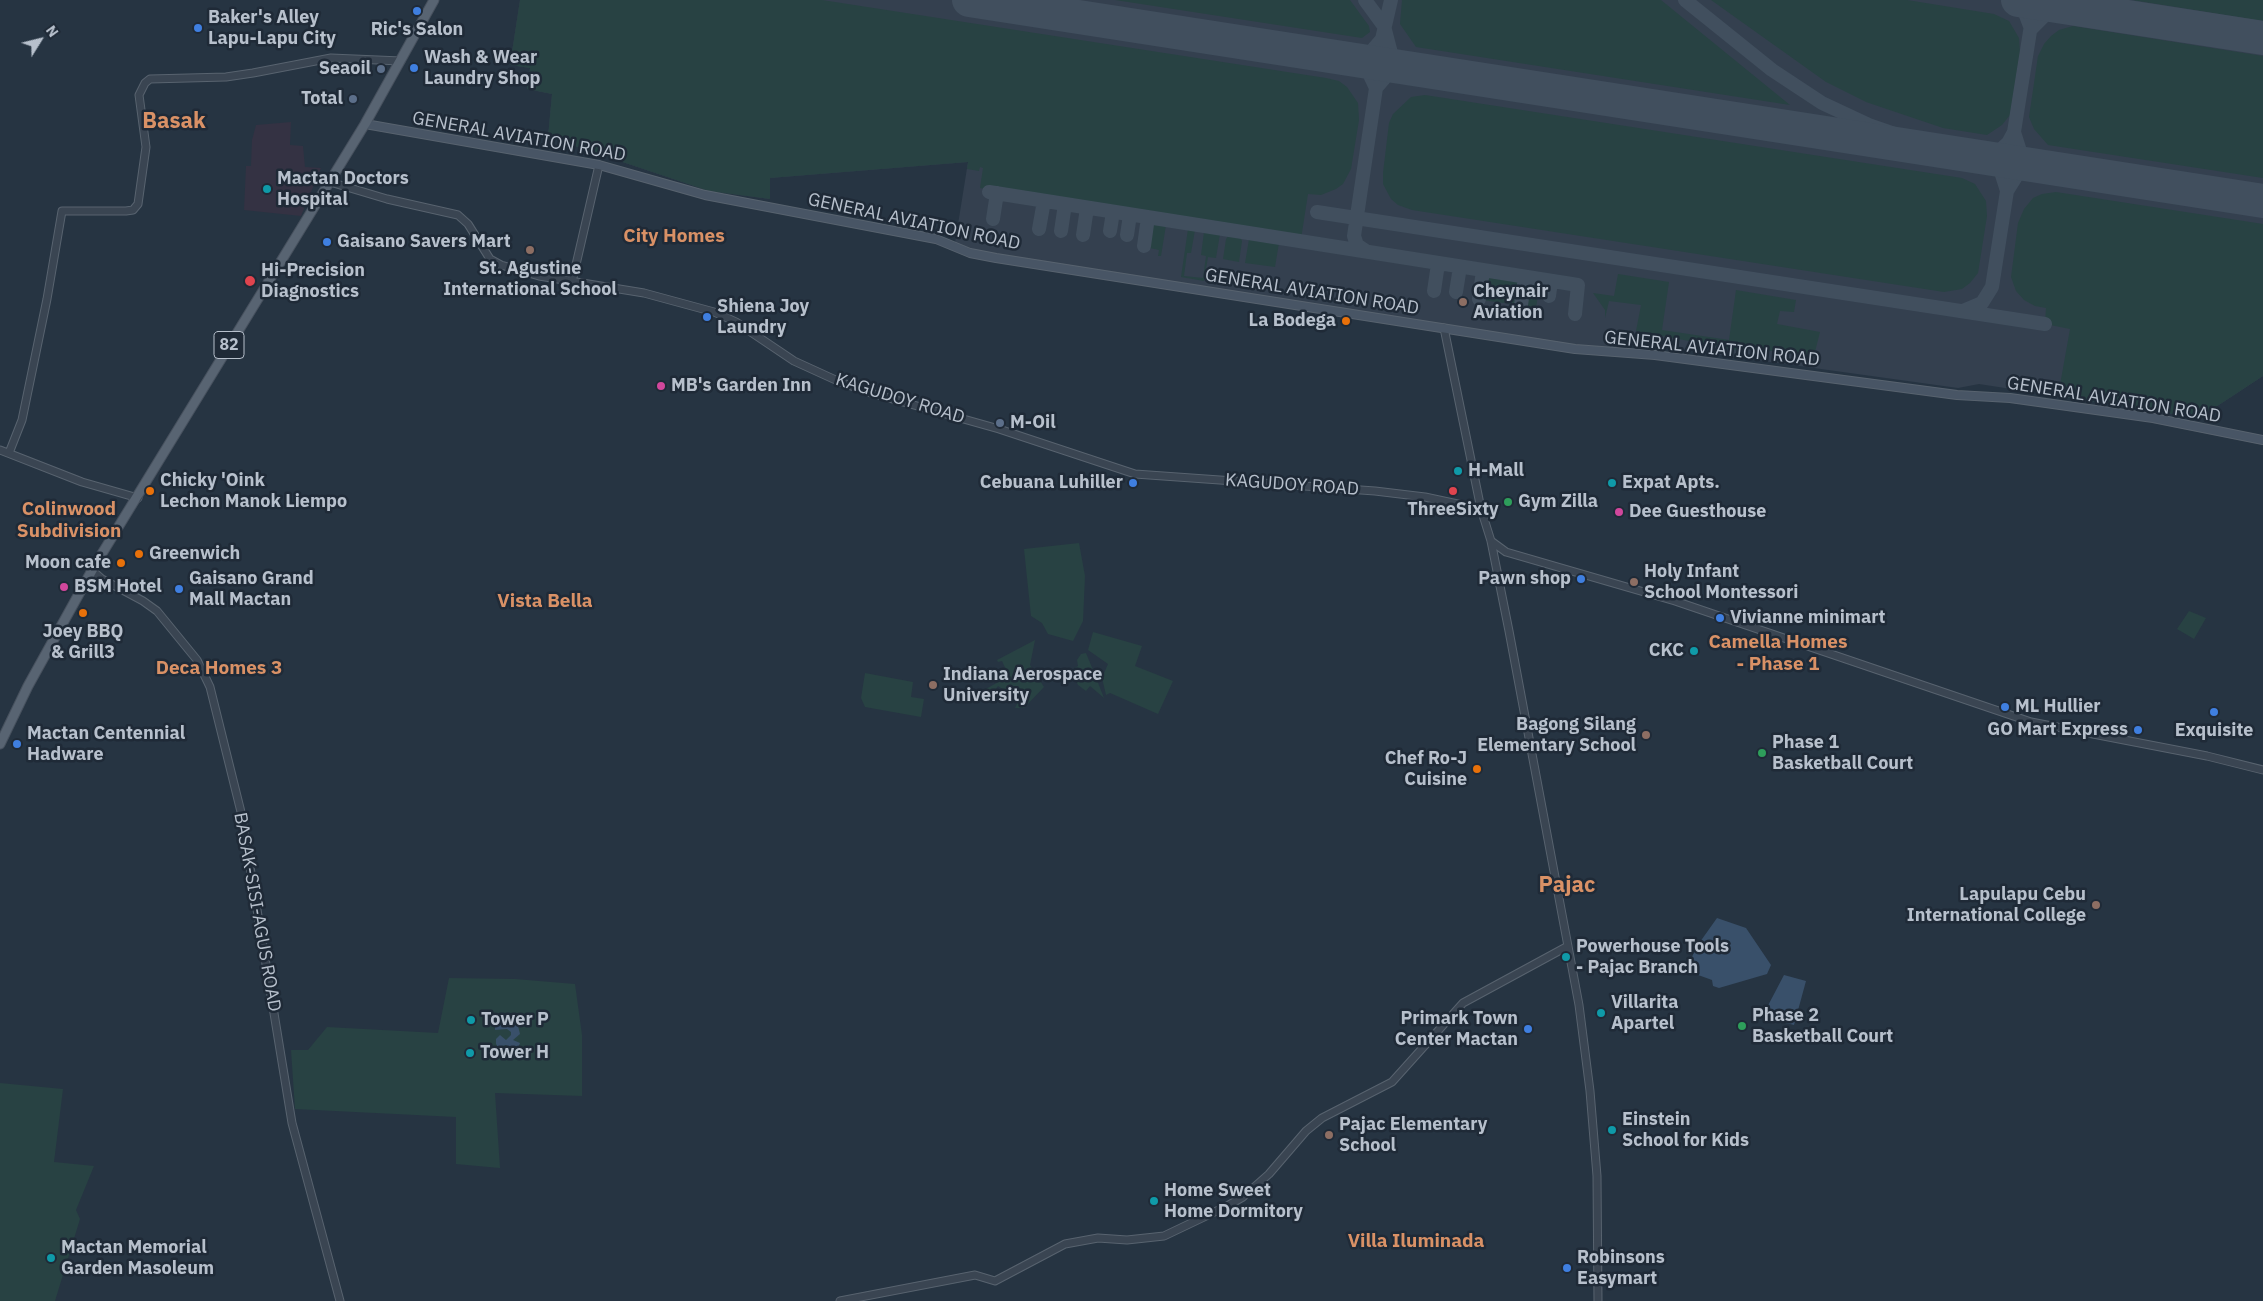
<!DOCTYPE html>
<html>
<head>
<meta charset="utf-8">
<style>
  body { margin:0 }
  #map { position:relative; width:2263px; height:1301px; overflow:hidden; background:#263442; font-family:"IBM Plex Sans",sans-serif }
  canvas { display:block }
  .north { position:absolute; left:15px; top:15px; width:50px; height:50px; -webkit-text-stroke:4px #1f2a37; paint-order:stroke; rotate:54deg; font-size:14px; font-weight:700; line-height:20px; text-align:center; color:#b7c0cc }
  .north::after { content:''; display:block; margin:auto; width:18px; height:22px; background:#b7c0cc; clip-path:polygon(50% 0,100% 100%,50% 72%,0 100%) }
</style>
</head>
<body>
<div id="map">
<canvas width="2263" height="1301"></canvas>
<div class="north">N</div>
</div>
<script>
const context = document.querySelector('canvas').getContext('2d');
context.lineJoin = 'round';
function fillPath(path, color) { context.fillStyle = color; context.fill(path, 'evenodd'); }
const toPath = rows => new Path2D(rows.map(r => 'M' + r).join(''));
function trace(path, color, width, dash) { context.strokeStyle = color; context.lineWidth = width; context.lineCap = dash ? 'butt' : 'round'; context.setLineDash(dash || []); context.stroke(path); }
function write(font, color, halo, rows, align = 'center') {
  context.font = font + ' "IBM Plex Sans",sans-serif'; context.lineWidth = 5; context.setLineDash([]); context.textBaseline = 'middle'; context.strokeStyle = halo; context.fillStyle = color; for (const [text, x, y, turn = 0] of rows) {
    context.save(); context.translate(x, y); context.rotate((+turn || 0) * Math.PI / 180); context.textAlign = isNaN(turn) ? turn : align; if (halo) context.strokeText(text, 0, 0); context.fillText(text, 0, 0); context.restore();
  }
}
fillPath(toPath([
  [291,122,290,145,303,146,305,167,321,168,301,216,244,210,246,166,251,166,252,140,256,125]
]), '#343243');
fillPath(toPath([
  [520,0,2263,0,2263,376,2199,418,1979,384,1958,388,1641,344,1631,340,1630,349,1589,347,979,251,955,243,968,162,770,178,770,199,709,191,548,137,552,94,527,89,530,68,510,65]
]), '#34404f');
fillPath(toPath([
  [520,0,822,0,1326,78,1339,81,1347,87,1358,103,1359,120,1351,169,1343,184,1336,189,1321,195,1308,194,1301,239,980,188,983,168,980,167,979,171,967,169,968,162,770,178,770,199,709,191,548,137,552,94,527,89,530,68,510,65],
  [1115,0,1350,0,1369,26,1370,32,1362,38],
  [1402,0,1661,0,1790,105,1416,47,1400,24],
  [1711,0,1907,0,1994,14,2009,21,2019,38,2020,53,2010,115,2002,125,1987,135,1943,128,1866,102,1826,82],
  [2132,0,2263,0,2263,21],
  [2073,26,2263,56,2263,178,2048,145,2034,129,2029,117,2038,56,2044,44,2051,36,2059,30],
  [1425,95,1962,178,1975,184,1986,201,1987,216,1978,273,1970,283,1962,289,1944,292,1412,210,1398,205,1391,199,1383,184,1383,173,1389,123,1393,114,1411,97],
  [2056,192,2263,224,2263,376,2199,418,2058,396,2070,329,2045,324,2046,308,2035,306,2024,300,2016,291,2011,277,2018,223,2024,209,2033,198,2042,194],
  [1149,223,1166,225,1161,256,1158,256,1159,250,1145,247],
  [1188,229,1195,230,1191,253,1187,253,1184,276,1203,278,1206,256,1201,255,1204,232,1220,234,1216,258,1208,257,1204,281,1181,277],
  [1229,235,1240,237,1242,241,1239,262,1223,259,1226,239],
  [1249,239,1279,243,1275,267,1245,263],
  [1485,274,1520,280,1519,305,1482,300],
  [1618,274,1669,282,1662,330,1729,340,1736,290,1796,300,1794,312,1780,311,1777,324,1820,332,1814,356,1738,347,1737,350,1636,331,1641,305,1609,301,1605,318,1605,310,1593,293,1614,296],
  [1530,281,1540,282,1536,308,1523,306,1526,285],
  [1079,543,1085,576,1083,621,1073,641,1048,634,1042,623,1031,616,1024,549],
  [2189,611,2206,618,2194,639,2177,629],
  [1093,632,1142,646,1135,666,1173,681,1158,714,1110,693,1106,695,1102,678,1108,664,1088,650],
  [1035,640,1030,665,1044,687,1024,708,1015,708,1019,700,998,686,992,694,984,690,1009,676,1002,661,998,662,997,660],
  [1086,653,1093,670,1104,698,1090,686,1086,691,1078,685,1071,670,1078,666,1077,660,1081,654],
  [865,673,913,682,911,697,924,699,921,717,865,707,861,698],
  [449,978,515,979,575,984,582,1035,582,1096,495,1093,500,1168,456,1164,456,1117,295,1109,291,1050,308,1050,327,1027,438,1033],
  [0,1083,63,1089,54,1162,94,1166,76,1210,80,1219,55,1301,0,1301]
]), '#284243');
fillPath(toPath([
  [1717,918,1746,928,1771,965,1767,974,1719,988,1713,986,1712,980,1687,971,1695,949],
  [1784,975,1806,981,1794,1025,1762,1017],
  [500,1021,509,1024,517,1022,520,1034,513,1040,520,1043,517,1051,513,1051,506,1045,498,1047,496,1044,496,1039,500,1035,506,1040,511,1035,511,1032,507,1029,495,1030,495,1024]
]), '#39506a');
trace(toPath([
  [1365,0,1384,26,1391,53,1400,63,1412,69],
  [1685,0,1772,70,1822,103,1869,125,1944,151],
  [2010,0,2025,13,2030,26],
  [2031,29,2047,13,2065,7],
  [1353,60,1370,53,1382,39,1391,0],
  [1353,60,1368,71,1376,88],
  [2014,132,2020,151,2029,161,2041,166],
  [1979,157,1998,152,2008,143,2014,132,2035,0],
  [2007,191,2017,175,2028,169,2041,166],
  [989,192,1578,285,1575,314],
  [1317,212,2045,324],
  [993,219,997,193],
  [1039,229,1044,201],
  [1061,231,1065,204],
  [1110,231,1113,212],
  [1083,235,1087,208],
  [1127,235,1130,215],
  [1144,246,1148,217],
  [1366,251,1357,245,1354,236,1376,88,1388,74,1399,69,1412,69],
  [1434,291,1438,264],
  [1456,292,1460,267],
  [1549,296,1551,281],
  [1479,299,1483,271],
  [1521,305,1525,277],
  [1963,311,1982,303,1992,287,2007,191,2001,172,1991,162,1979,157]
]), '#414f5e', 14);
trace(toPath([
  [969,0,2263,201],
  [2018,0,2263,38]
]), '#414f5e', 34);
const tertiary = toPath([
  [330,182,387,199,458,215,468,224,490,259,501,265,539,276,644,293,714,312,736,322,794,361,840,382,871,393,999,429,1135,474,1375,491,1425,497,1481,509],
  [572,282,599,165],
  [1444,328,1481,509,1491,541,1509,631,1579,1005,1590,1091,1597,1176,1598,1301],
  [0,450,82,482,138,498],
  [9,453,22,420,47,299,62,211,126,211,133,210,138,204,146,147,139,95,145,83,150,79,226,77,253,73,331,58,401,61],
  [1491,541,1506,552,1675,601,2031,722,2207,756,2263,770],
  [93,571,102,579,143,601,157,611,197,660,210,687,241,812,292,1123,340,1301],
  [840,1301,975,1275,995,1281,1065,1244,1098,1238,1127,1240,1164,1236,1227,1206,1243,1197,1269,1174,1306,1131,1322,1118,1392,1082,1463,1003,1568,946]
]);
const secondary = toPath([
  [365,124,599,165,705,195,936,239,970,253,996,258,1575,349,1655,355,1957,395,2010,398,2153,418,2263,440]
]);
const primary = toPath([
  [0,744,28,686,95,565,365,124,434,0]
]);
trace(tertiary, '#58636f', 9);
trace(secondary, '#58636f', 10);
trace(primary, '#47515e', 11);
trace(tertiary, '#3a4552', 7);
trace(secondary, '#485565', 8);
trace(primary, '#586472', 9);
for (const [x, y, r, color] of [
  [417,11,5,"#3f7fe0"],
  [198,28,5,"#3f7fe0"],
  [414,68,5,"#3f7fe0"],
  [381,69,5,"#5c6f8a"],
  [353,99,5,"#5c6f8a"],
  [267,189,5,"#0f9aa8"],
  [327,242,5,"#3f7fe0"],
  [530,250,5,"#8d6e63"],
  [250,281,6,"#e0444e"],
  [1463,302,5,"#8d6e63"],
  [707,317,5,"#3f7fe0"],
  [1346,321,5,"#e8710a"],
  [661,386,5,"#d1479c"],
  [1000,423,5,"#5c6f8a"],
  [1458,471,5,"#0f9aa8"],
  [1133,483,5,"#3f7fe0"],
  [1612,483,5,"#0f9aa8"],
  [150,491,5,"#e8710a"],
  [1453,491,5,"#e0444e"],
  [1508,502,5,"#2e9e5b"],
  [1619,512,5,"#d1479c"],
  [139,554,5,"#e8710a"],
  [121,563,5,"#e8710a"],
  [1581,579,5,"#3f7fe0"],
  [1634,582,5,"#8d6e63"],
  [64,587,5,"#d1479c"],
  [179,589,5,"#3f7fe0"],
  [83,613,5,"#e8710a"],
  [1720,618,5,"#3f7fe0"],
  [1694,651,5,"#0f9aa8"],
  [933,685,5,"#8d6e63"],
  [2005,707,5,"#3f7fe0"],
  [2214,712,5,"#3f7fe0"],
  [2138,730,5,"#3f7fe0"],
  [1646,735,5,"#8d6e63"],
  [17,744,5,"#3f7fe0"],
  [1762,753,5,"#2e9e5b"],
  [1477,769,5,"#e8710a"],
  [2096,905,5,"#8d6e63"],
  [1566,957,5,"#0f9aa8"],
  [1601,1013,5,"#0f9aa8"],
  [471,1020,5,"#0f9aa8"],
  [1742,1026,5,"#2e9e5b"],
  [1528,1029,5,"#3f7fe0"],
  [470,1053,5,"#0f9aa8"],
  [1612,1130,5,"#0f9aa8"],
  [1329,1135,5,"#8d6e63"],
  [1154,1201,5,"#0f9aa8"],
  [51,1258,5,"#0f9aa8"],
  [1567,1268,5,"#3f7fe0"]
]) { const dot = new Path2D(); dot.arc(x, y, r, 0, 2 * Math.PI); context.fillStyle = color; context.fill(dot); trace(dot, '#1f2a37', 2); }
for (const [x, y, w] of [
  [229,345,30]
]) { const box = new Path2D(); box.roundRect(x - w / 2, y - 13.5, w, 27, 4); context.fillStyle = '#1f2a37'; context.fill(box); trace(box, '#b7c0cc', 1); }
write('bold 16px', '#b7c0cc', null, [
  ["82",229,345]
]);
write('bold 18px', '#b7c0cc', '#1f2a37', [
  ["Baker's Alley",208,18],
  ["Lapu-Lapu City",208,39],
  ["Ric's Salon",417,30,"center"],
  ["Wash & Wear",424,58],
  ["Laundry Shop",424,79],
  ["Seaoil",371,69,"right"],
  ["Total",343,99,"right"],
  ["Mactan Doctors",277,179],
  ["Hospital",277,200],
  ["Gaisano Savers Mart",337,242],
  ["St. Agustine",530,269,"center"],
  ["International School",530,290,"center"],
  ["Hi-Precision",261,271],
  ["Diagnostics",261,292],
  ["Cheynair",1473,292],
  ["Aviation",1473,313],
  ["Shiena Joy",717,307],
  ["Laundry",717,328],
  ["La Bodega",1336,321,"right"],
  ["MB's Garden Inn",671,386],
  ["M-Oil",1010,423],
  ["H-Mall",1468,471],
  ["Chicky 'Oink",160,481],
  ["Lechon Manok Liempo",160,502],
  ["Cebuana Luhiller",1123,483,"right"],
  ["Expat Apts.",1622,483],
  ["Gym Zilla",1518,502],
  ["ThreeSixty",1453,510,"center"],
  ["Dee Guesthouse",1629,512],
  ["Greenwich",149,554],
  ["Moon cafe",111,563,"right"],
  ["Holy Infant",1644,572],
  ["School Montessori",1644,593],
  ["Gaisano Grand",189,579],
  ["Mall Mactan",189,600],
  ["Pawn shop",1571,579,"right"],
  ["BSM Hotel",74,587],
  ["Vivianne minimart",1730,618],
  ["Joey BBQ",83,632,"center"],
  ["& Grill3",83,653,"center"],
  ["CKC",1684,651,"right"],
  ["Indiana Aerospace",943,675],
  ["University",943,696],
  ["ML Hullier",2015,707],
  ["Bagong Silang",1636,725,"right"],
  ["Elementary School",1636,746,"right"],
  ["GO Mart Express",2128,730,"right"],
  ["Exquisite",2214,731,"center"],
  ["Mactan Centennial",27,734],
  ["Hadware",27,755],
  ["Phase 1",1772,743],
  ["Basketball Court",1772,764],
  ["Chef Ro-J",1467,759,"right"],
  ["Cuisine",1467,780,"right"],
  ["Lapulapu Cebu",2086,895,"right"],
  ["International College",2086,916,"right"],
  ["Powerhouse Tools",1576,947],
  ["- Pajac Branch",1576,968],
  ["Villarita",1611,1003],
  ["Apartel",1611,1024],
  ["Phase 2",1752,1016],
  ["Basketball Court",1752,1037],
  ["Primark Town",1518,1019,"right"],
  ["Center Mactan",1518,1040,"right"],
  ["Tower P",481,1020],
  ["Tower H",480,1053],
  ["Einstein",1622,1120],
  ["School for Kids",1622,1141],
  ["Pajac Elementary",1339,1125],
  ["School",1339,1146],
  ["Home Sweet",1164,1191],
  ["Home Dormitory",1164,1212],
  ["Mactan Memorial",61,1248],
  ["Garden Masoleum",61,1269],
  ["Robinsons",1577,1258],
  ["Easymart",1577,1279]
], 'left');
write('18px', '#b7c0cc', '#1f2a37', [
  ["GENERAL AVIATION ROAD",519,137,10],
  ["GENERAL AVIATION ROAD",914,222,12],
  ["GENERAL AVIATION ROAD",1312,292,9],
  ["GENERAL AVIATION ROAD",1712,349,6],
  ["KAGUDOY ROAD",900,399,17],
  ["GENERAL AVIATION ROAD",2114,400,9],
  ["KAGUDOY ROAD",1292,485,4],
  ["BASAK-SISI-AGUS ROAD",257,912,80]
]);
write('bold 19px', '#d99166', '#1f2a37', [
  ["City Homes",674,237],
  ["Colinwood",69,510],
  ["Subdivision",69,532],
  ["Vista Bella",545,602],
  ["Camella Homes",1778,643],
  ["- Phase 1",1778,665],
  ["Deca Homes 3",219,669],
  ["Villa Iluminada",1416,1242]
]);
write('bold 22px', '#d99166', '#1f2a37', [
  ["Basak",174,122],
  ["Pajac",1567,886]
]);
</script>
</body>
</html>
